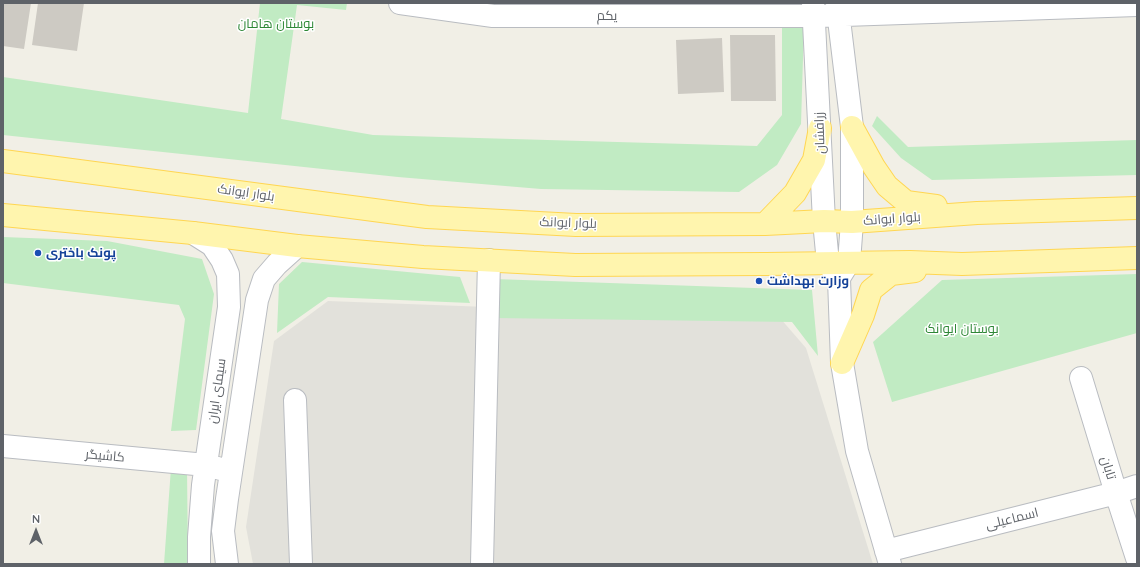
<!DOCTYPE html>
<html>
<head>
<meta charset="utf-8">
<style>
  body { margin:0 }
  #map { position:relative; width:1140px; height:567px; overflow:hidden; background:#f1efe6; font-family:Quicksand,sans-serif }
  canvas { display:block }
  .frame { position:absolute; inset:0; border:4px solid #5e6268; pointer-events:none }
  .north { position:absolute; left:16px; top:511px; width:40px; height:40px; -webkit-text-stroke:3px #fff; paint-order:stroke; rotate:0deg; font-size:11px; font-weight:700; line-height:16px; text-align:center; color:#5e6268 }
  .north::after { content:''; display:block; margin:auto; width:14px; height:18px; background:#5e6268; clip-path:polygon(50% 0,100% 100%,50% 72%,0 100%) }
</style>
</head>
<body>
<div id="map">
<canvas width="1140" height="567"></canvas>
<div class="frame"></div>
<div class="north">N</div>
</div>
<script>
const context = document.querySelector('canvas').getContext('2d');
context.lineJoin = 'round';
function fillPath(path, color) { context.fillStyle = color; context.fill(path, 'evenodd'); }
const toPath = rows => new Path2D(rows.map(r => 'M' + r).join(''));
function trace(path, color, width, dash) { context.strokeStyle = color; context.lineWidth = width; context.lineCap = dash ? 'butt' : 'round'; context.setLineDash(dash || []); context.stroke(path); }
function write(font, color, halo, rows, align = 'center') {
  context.font = font + ' Quicksand,Cairo,sans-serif'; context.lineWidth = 3; context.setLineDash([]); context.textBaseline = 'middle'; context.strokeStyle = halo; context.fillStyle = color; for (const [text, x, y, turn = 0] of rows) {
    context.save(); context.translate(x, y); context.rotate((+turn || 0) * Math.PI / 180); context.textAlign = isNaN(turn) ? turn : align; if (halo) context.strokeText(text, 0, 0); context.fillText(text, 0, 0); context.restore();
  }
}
fillPath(toPath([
  [328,301,780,318,806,348,873,564,253,564,246,527,274,341]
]), '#e2e1db');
fillPath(toPath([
  [260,3,347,3,346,10,297,5,281,119,373,135,757,146,782,115,782,25,804,25,801,124,777,165,739,192,541,189,398,177,3,135,3,77,248,113],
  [877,116,908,147,1137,140,1137,175,932,180,901,158,872,126],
  [3,237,107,241,202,259,214,294,196,430,171,431,185,319,179,305,3,283],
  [302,262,460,277,470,303,328,297,277,333,279,284],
  [1137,274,1137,333,892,402,873,342,942,280],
  [494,279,812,290,818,356,792,322,494,318],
  [171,468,187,468,188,564,164,564]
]), '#c1ebc3');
fillPath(toPath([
  [3,3,31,3,24,49,3,46],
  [38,3,84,3,77,51,32,45],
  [730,35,775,35,776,101,731,101],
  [722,38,724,92,678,94,676,40]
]), '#cdcac3');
const minor = toPath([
  [400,3,493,16,815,16,1137,5],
  [813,3,824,221,828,263,839,279,842,363,857,451,890,564],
  [837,3,852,127,852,222,849,262,839,278],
  [193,233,212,245,222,260,228,274,229,307,203,485,199,537,199,564],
  [1081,378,1116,493,1137,558],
  [295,400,301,564],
  [3,446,206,465,221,469],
  [886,551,1116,493,1137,486],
  [227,564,223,531,227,499,257,300,264,279,277,264,297,246],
  [482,564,489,260]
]);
const major = toPath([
  [852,127,874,167,887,186,906,202,936,206],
  [3,161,427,217,576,225,765,224,824,221,852,222,977,213,1137,208],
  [3,215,193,233,297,246,423,257,575,265,766,264,910,262,962,264,1137,258],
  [765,224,795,193,814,160,820,128],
  [842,363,863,315,871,290,891,274,915,271]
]);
trace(minor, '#b9bcc1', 24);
trace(major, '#ffd652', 24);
trace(minor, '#fff', 22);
trace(major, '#fff5ae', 22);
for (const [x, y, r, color] of [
  [38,253,4,"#1a4fb4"],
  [759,281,4,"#1a4fb4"]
]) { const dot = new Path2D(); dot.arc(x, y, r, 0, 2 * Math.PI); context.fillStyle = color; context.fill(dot); trace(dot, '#fff', 1.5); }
write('13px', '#5e6268', '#fff', [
  ["یکم",607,16],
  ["زرافشان",820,133,-92],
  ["بلوار ایوانک",246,193,8],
  ["بلوار ایوانک",892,219,-4],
  ["بلوار ایوانک",568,223,2],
  ["سیمای ایران",217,391,-82],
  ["کاشیگر",105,456,5],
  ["تابان",1108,468,73],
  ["اسماعیلی",1012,519,-14]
]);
write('13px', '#2d8735', '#fff', [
  ["بوستان هامان",276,24],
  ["بوستان ایوانک",962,329]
]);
write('bold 13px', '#164399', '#fff', [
  ["پونک باختری",46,253],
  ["وزارت بهداشت",767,281]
], 'left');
</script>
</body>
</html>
